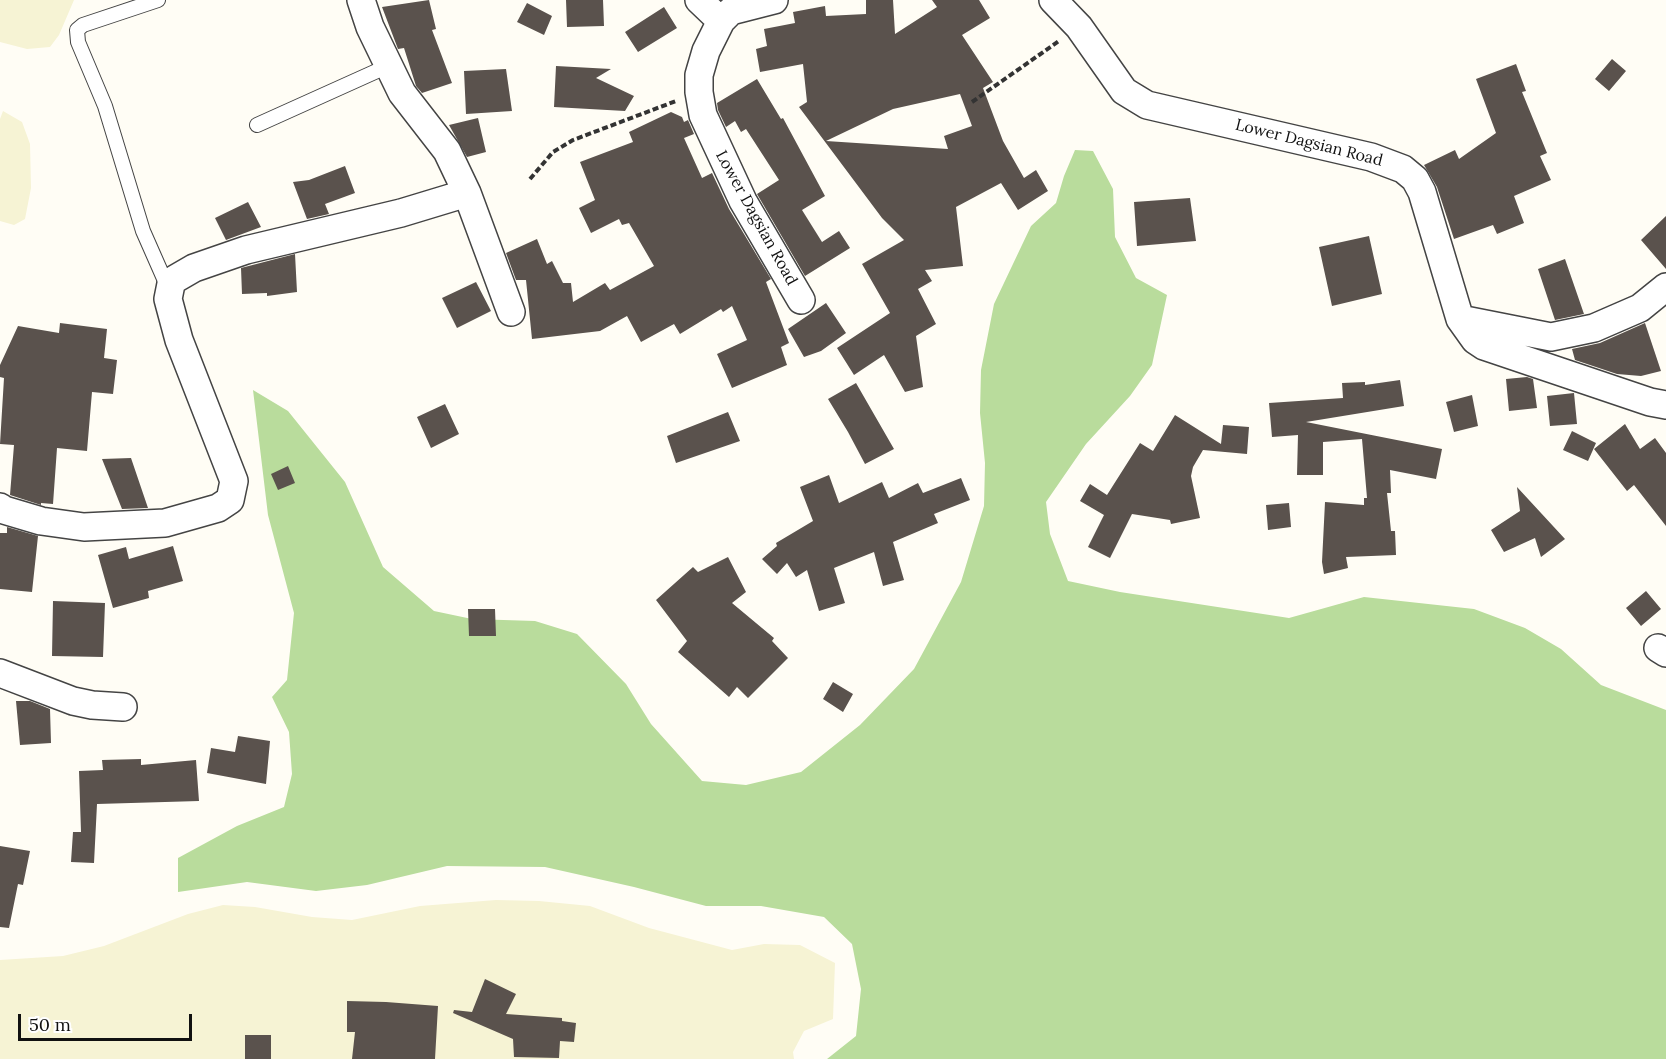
<!DOCTYPE html>
<html>
<head>
<meta charset="utf-8">
<style>
  body { margin:0 }
  #map { position:relative; width:1666px; height:1059px; overflow:hidden; background:#fffdf5; font-family:Lora,serif }
  canvas { display:block }
  .scale { position:absolute; left:18px; top:1014px; width:174px; height:27px; box-sizing:border-box; border:3px solid #111; border-top:0; padding-left:8px; font-size:18px; line-height:21px; white-space:nowrap; color:#111; -webkit-text-stroke:4px #fff; paint-order:stroke }
</style>
</head>
<body>
<div id="map">
<canvas width="1666" height="1059"></canvas>
<div class="scale">50 m</div>
</div>
<script>
const context = document.querySelector('canvas').getContext('2d');
context.lineJoin = 'round';
function fillPath(path, color) { context.fillStyle = color; context.fill(path, 'evenodd'); }
const toPath = rows => new Path2D(rows.map(r => 'M' + r).join(''));
function trace(path, color, width, dash) { context.strokeStyle = color; context.lineWidth = width; context.lineCap = dash ? 'butt' : 'round'; context.setLineDash(dash || []); context.stroke(path); }
function write(font, color, halo, rows, align = 'center') {
  context.font = font + ' Lora,serif'; context.lineWidth = 6; context.setLineDash([]); context.textBaseline = 'middle'; context.strokeStyle = halo; context.fillStyle = color; for (const [text, x, y, turn = 0] of rows) {
    context.save(); context.translate(x, y); context.rotate((+turn || 0) * Math.PI / 180); context.textAlign = isNaN(turn) ? turn : align; if (halo) context.strokeText(text, 0, 0); context.fillText(text, 0, 0); context.restore();
  }
}
fillPath(toPath([
  [0,0,74,0,59,35,50,47,27,49,0,42],
  [3,111,22,122,30,144,31,188,25,219,14,225,0,221,0,119],
  [496,900,539,901,590,906,649,928,732,950,764,944,800,945,835,963,833,1019,804,1031,793,1052,794,1059,0,1059,0,960,63,956,104,946,188,914,223,905,255,907,312,917,352,920,420,906]
]), '#f6f3d4');
fillPath(toPath([
  [1075,150,1093,151,1113,189,1115,237,1136,278,1167,295,1152,365,1130,396,1086,444,1046,502,1050,534,1068,581,1120,592,1289,618,1364,597,1474,609,1525,628,1561,649,1601,685,1666,710,1666,1059,827,1059,856,1036,861,989,852,944,824,917,761,906,706,906,634,887,545,867,447,866,367,885,316,891,247,882,178,892,178,858,237,826,284,807,292,774,289,732,272,697,287,680,294,613,268,515,253,390,288,411,345,482,383,567,434,611,472,619,535,621,577,634,626,684,651,724,702,781,746,785,801,772,860,725,914,669,961,582,984,506,985,463,980,413,981,370,994,304,1031,226,1056,203,1064,176]
]), '#b9dc9c');
fillPath(toPath([
  [429,0,436,29,432,30,452,83,422,93,416,86,404,48,398,49,382,7],
  [566,0,603,0,604,26,567,27],
  [866,0,893,0,895,34,937,7,932,0,979,0,990,18,962,35,993,82,983,88,1003,141,1024,178,1036,170,1048,191,1018,210,1001,183,956,207,963,266,925,270,932,281,918,289,936,324,916,336,923,387,905,392,884,355,854,375,837,348,890,313,862,264,904,240,882,218,799,107,807,102,803,64,760,72,756,49,767,46,764,29,795,23,793,12,825,6,826,16,866,14],
  [960,94,972,126,944,136,948,149,826,141,893,109],
  [527,3,552,16,544,35,517,22],
  [664,7,677,28,638,52,625,32],
  [1612,59,1626,71,1609,91,1595,79],
  [1516,64,1526,91,1522,92,1547,153,1540,156,1551,180,1514,196,1524,223,1497,234,1493,225,1454,239,1437,187,1424,165,1455,150,1459,159,1496,133,1476,79],
  [556,66,611,69,596,78,634,96,625,111,554,107],
  [506,69,512,111,466,114,464,71],
  [757,79,781,119,783,118,825,196,802,210,822,242,839,231,850,248,805,276,757,194,779,180,746,129,741,132,735,121,726,127,718,110,717,103],
  [671,112,682,117,684,122,688,120,694,134,684,138,702,178,712,173,729,209,771,279,766,282,789,343,781,347,787,365,732,388,717,354,747,340,732,306,723,312,721,309,680,334,674,324,641,342,627,316,600,331,532,339,526,280,516,280,506,253,537,239,547,264,552,261,563,283,571,283,573,302,605,283,610,290,654,266,629,223,622,225,619,219,591,233,579,208,595,200,580,162,633,142,629,132],
  [478,118,486,152,467,157,449,125],
  [345,166,355,193,325,204,329,214,307,219,293,182,309,180],
  [1190,198,1196,241,1137,246,1134,202],
  [248,202,261,227,226,240,215,218],
  [1666,216,1666,269,1641,240],
  [1369,236,1382,294,1332,306,1319,247],
  [295,254,297,292,267,296,267,293,242,294,241,268],
  [1565,259,1584,314,1555,320,1538,269],
  [476,282,491,311,457,328,442,298],
  [826,303,846,333,821,351,804,357,788,329],
  [60,323,107,329,104,358,117,360,113,394,92,392,87,451,57,448,53,504,41,503,41,505,10,495,14,445,0,444,4,378,0,377,0,365,18,326,59,333],
  [1645,323,1661,371,1641,376,1617,374,1575,360,1572,349,1600,343],
  [1527,377,1533,379,1537,408,1509,411,1506,379],
  [1400,380,1404,406,1306,422,1442,449,1436,479,1390,470,1391,493,1387,493,1391,531,1395,531,1396,555,1346,557,1348,568,1324,574,1322,562,1325,502,1364,505,1364,498,1367,498,1362,439,1323,442,1323,475,1297,475,1298,435,1272,437,1269,403,1343,398,1342,383,1365,382,1365,385],
  [856,383,894,449,865,464,848,432,828,399],
  [1574,393,1577,424,1550,426,1547,396],
  [1472,395,1478,426,1454,432,1446,402],
  [445,404,459,434,431,448,417,417],
  [728,412,740,441,676,463,667,436],
  [1175,415,1221,444,1223,425,1249,427,1247,454,1203,450,1193,467,1191,476,1200,518,1171,524,1170,520,1132,514,1110,558,1088,547,1104,515,1080,501,1090,484,1107,495,1140,443,1153,451],
  [1625,424,1640,449,1655,438,1666,453,1666,526,1634,485,1627,491,1594,449],
  [1572,431,1596,443,1588,461,1563,450],
  [131,458,148,508,122,509,102,459],
  [288,466,295,483,278,490,271,474],
  [829,475,839,503,882,482,889,498,918,483,923,493,961,478,970,500,934,514,938,523,893,542,904,580,883,586,874,552,834,568,845,603,819,611,807,570,796,577,787,563,777,574,762,559,777,546,776,543,813,521,800,487],
  [1517,487,1565,539,1541,557,1535,538,1504,552,1491,530,1520,511],
  [1289,503,1291,527,1268,530,1266,505],
  [7,527,38,536,32,592,0,589,0,533,7,533],
  [173,546,183,581,148,591,149,598,113,608,98,555,126,547,129,559],
  [728,557,746,592,732,603,774,638,772,641,788,658,748,698,737,687,729,697,678,652,687,641,656,600,693,567,698,572],
  [1646,591,1661,609,1641,626,1626,608],
  [53,601,105,603,103,657,52,656],
  [468,609,495,609,496,636,469,636],
  [833,682,853,694,843,712,823,699],
  [16,701,30,701,50,709,51,743,20,745],
  [238,736,270,741,266,784,207,773,211,748,235,752],
  [141,759,141,765,196,760,199,801,97,804,94,863,71,862,73,832,81,832,79,771,103,770,102,760],
  [0,846,30,851,23,885,18,884,9,928,0,927],
  [485,979,516,994,506,1014,562,1018,562,1021,576,1023,574,1042,560,1041,559,1058,514,1057,513,1039,453,1013,454,1010,472,1012],
  [347,1001,386,1002,438,1006,435,1059,352,1059,355,1032,347,1032],
  [245,1035,271,1035,271,1059,245,1059]
]), '#5a524d');
const lane = toPath([
  [158,0,83,25,77,30,78,42,105,106,143,231,169,290],
  [257,125,388,66]
]);
const street = toPath([
  [361,0,370,27,402,93,447,151,467,193,511,312],
  [699,0,721,21],
  [774,0,731,11,721,21,706,51,699,75,699,92,703,115,743,201,801,300],
  [1053,0,1079,27,1124,91,1147,105,1371,157,1403,169,1415,179,1422,192,1460,319,1475,340,1484,346,1650,402,1666,405],
  [1460,319,1551,337,1594,328,1640,308,1666,287],
  [0,507,4,510,41,521,84,527,165,523,218,508,230,500,234,481,179,340,168,299,171,284,175,279,194,268,246,250,401,213,467,193],
  [1658,648,1666,653],
  [0,673,73,701,92,705,123,707]
]);
trace(lane, '#444', 16);
trace(street, '#444', 30);
trace(toPath([
  [972,102,1059,41],
  [530,179,553,152,573,140,676,101]
]), '#333', 4, [6, 3]);
trace(lane, '#fff', 14);
trace(street, '#fff', 27);
write('16px', '#111', '#fff', [
  ["Lower Dagsian Road",1309,143,14],
  ["Lower Dagsian Road",756,218,61]
]);
</script>
</body>
</html>
